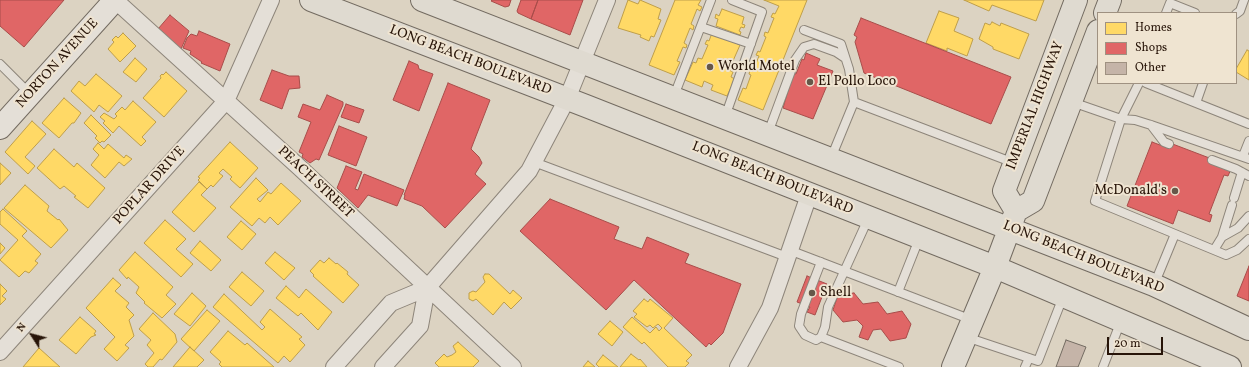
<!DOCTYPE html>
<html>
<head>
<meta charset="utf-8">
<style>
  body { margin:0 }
  #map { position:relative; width:1249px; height:367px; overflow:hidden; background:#dcd3c2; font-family:Vollkorn,serif }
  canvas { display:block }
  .legend { position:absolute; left:1097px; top:12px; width:140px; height:72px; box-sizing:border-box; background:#efe4d1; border:1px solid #9f9181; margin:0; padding:5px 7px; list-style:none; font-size:12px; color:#271408 }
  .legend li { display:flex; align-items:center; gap:8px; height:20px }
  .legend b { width:20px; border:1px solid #9f9181 }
  .north { position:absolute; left:12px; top:315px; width:40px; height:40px; -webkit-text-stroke:3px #efe4d1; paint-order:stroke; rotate:306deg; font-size:11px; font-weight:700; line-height:16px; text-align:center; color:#271408 }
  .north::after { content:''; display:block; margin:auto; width:14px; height:18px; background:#271408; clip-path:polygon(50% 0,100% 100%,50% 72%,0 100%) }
  .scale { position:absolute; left:1107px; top:337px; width:56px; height:18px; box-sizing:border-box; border:2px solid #271408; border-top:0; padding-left:5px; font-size:12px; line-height:14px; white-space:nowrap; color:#271408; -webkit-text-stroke:3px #efe4d1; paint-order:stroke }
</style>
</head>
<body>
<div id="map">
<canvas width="1249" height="367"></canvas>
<ul class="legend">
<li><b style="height:11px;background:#ffd966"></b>Homes</li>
<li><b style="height:11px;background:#e06666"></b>Shops</li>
<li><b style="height:11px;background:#c5b4a8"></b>Other</li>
</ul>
<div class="north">N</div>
<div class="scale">20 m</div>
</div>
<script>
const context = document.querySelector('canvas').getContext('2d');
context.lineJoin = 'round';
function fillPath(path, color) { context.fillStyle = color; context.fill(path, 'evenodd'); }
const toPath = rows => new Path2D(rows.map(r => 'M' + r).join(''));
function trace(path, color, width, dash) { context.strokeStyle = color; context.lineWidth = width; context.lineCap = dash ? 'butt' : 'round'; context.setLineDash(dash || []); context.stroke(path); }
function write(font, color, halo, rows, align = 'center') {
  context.font = font + ' Vollkorn,serif'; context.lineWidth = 4; context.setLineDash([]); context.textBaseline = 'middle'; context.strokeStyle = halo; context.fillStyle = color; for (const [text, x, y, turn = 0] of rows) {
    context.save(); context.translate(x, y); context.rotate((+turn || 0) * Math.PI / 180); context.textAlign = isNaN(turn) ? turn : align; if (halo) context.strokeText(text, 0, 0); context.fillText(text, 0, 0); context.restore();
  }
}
const homes = toPath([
  [628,0,638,4,640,0,661,9,658,19,661,20,654,37,651,36,649,41,640,37,641,35,618,28,628,0],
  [675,0,701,0,698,5,702,7,700,11,697,9,691,24,694,26,693,30,690,28,684,43,687,45,686,48,683,47,677,61,680,62,674,75,649,65,675,0],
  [764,0,807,0,763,110,738,100,743,88,746,89,751,75,749,74,750,70,753,71,759,56,756,55,758,51,760,52,766,37,764,36,765,32,768,33,774,18,771,17,773,13,775,14,779,6,764,0],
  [964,0,1044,0,1036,21,992,5,989,11,964,0],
  [722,9,744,17,742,24,745,25,744,28,741,27,739,31,741,32,740,35,716,26,718,19,715,18,716,14,719,16,722,9],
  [939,11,959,18,954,31,973,39,967,56,947,48,947,51,926,43,939,11],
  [992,22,1000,26,1001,23,1029,34,1019,59,993,49,993,47,979,39,985,23,990,25,992,22],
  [123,33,136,46,120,62,108,49,114,42,112,40,116,36,118,38,123,33],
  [712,33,740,45,729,70,733,72,731,77,735,79,727,96,711,90,713,85,704,81,702,87,685,80,693,62,696,63,698,58,702,59,708,45,705,44,707,40,709,41,712,33],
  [1247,50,1249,51,1249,80,1236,72,1236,69,1247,50],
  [135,58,147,69,136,82,123,72,135,58],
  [166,72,187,91,164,117,143,98,161,78,160,76,162,74,163,75,166,72],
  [96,74,122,96,108,112,99,105,94,112,71,91,79,81,85,86,96,74],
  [64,98,81,113,74,123,72,123,59,138,42,123,64,98],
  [133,101,156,122,142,137,146,141,141,146,119,126,113,133,103,123,105,121,100,117,104,113,114,119,117,116,115,114,122,107,125,110,133,101],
  [91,115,111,135,104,142,102,141,100,143,95,138,97,136,84,123,91,115],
  [32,121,46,134,25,157,35,166,28,174,5,152,32,121],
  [230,142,258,168,240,188,230,179,232,177,223,169,219,173,223,176,213,187,211,185,207,189,198,180,200,178,198,177,230,142],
  [98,143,104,149,108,144,124,158,126,155,132,159,124,166,119,162,105,178,91,165,99,155,93,149,98,143],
  [54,149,74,167,77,163,105,188,88,208,74,197,76,196,64,186,60,189,37,168,54,149],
  [0,163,11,173,0,185,0,163],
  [256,178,268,190,257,199,260,202,268,192,271,194,281,183,301,201,278,225,270,217,265,223,259,218,252,226,230,207,256,178],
  [199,182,207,189,201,195,216,208,194,232,172,212,199,182],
  [25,185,49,206,47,211,58,220,59,219,68,230,51,248,4,208,25,185],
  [3,209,27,231,22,236,41,254,35,261,38,263,29,273,25,271,19,277,0,260,18,240,0,224,0,212,3,209],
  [165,220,186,239,176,249,193,264,181,277,144,243,165,220],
  [241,221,256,234,242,250,227,237,241,221],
  [200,241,221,260,211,271,190,253,200,241],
  [0,243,5,248,0,254,0,243],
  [135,252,173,287,166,295,176,304,162,318,144,303,145,302,136,293,139,287,128,277,127,279,119,270,135,252],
  [275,252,295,268,284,280,265,263,275,252],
  [329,258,336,264,337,263,348,272,347,274,359,285,343,303,313,276,314,275,310,271,320,260,324,263,329,258],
  [242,272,264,291,251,306,229,287,242,272],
  [485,274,489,274,510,294,513,290,522,298,511,309,504,302,493,315,476,299,473,301,469,299,469,293,473,291,476,292,485,282,483,277,485,274],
  [113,278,121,285,115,291,129,303,126,307,134,315,129,320,134,336,125,345,129,348,117,361,104,349,115,337,86,308,113,278],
  [0,284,7,291,2,296,6,299,0,305,0,284],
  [286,286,299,298,306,289,332,312,318,330,301,313,298,316,276,298,286,286],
  [192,293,206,306,190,326,174,314,192,293],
  [224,294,262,330,265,327,260,322,270,309,302,337,299,339,305,345,290,362,284,356,278,363,213,307,224,294],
  [644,299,648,302,650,299,673,318,664,328,692,355,686,361,689,363,685,367,668,367,644,342,642,344,623,327,632,317,650,333,656,327,659,331,662,328,658,324,653,328,650,325,647,327,634,317,637,314,633,311,644,299],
  [207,310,220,321,194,351,181,339,207,310],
  [153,313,175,334,177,342,162,360,160,359,153,367,148,367,145,364,154,353,147,345,151,340,139,329,153,313],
  [80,317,96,331,94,334,96,335,91,337,76,354,59,340,80,317],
  [610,321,623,332,612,346,598,334,610,321],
  [228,331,245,345,247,343,274,367,222,367,219,364,221,362,210,352,228,331],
  [458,342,479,361,473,367,439,367,435,363,444,354,447,357,452,355,456,352,453,346,458,342],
  [190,347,204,360,197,367,173,367,190,347],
  [39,348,60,367,23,367,39,348],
  [631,354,639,360,640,359,647,367,620,367,631,354],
  [603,355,618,367,599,367,596,364,603,355],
  [588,361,595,367,583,367,588,361]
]);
fillPath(homes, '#ffd966');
trace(homes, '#be9e4a', 1);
const shops = toPath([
  [0,0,64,0,24,47,0,26,0,0],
  [492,0,511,0,509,6,505,7,491,1,492,0],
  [521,0,538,0,531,19,518,13,517,11,521,0],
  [538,0,583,0,570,35,531,19,538,0],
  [170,15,189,31,181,49,158,29,170,15],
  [861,18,1011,77,991,124,864,73,855,42,857,37,854,35,861,18],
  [199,31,230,44,220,71,201,63,202,62,190,54,191,51,183,48,187,38,191,34,197,36,199,31],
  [806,53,820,59,817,65,833,71,813,119,783,108,793,73,796,74,802,59,804,60,806,53],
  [409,61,418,65,419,69,433,74,419,111,393,100,409,61],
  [272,70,289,76,299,76,300,88,289,89,282,109,260,100,272,70],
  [448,83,490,100,471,149,479,157,482,163,475,174,486,184,445,228,422,206,404,199,405,195,404,195,448,83],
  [327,95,343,102,343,105,319,160,316,159,310,163,302,157,303,154,299,152,311,122,298,117,303,104,320,110,327,95],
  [346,104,364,110,359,123,341,117,346,104],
  [339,126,367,137,356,166,328,155,339,126],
  [1152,142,1168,148,1170,143,1212,159,1231,169,1228,176,1224,175,1209,214,1212,215,1210,222,1178,210,1173,224,1127,206,1152,142],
  [346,166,362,172,355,189,358,190,364,174,404,190,397,206,368,195,358,208,337,188,346,166],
  [550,199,619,227,614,239,642,249,647,237,689,254,685,263,741,284,723,333,711,345,709,343,706,347,634,280,606,310,520,231,550,199],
  [1249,266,1249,301,1237,296,1249,266],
  [807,276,827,284,815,315,807,312,810,307,797,302,807,276],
  [854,293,863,304,878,302,887,314,902,311,911,324,906,338,890,341,881,329,873,330,868,340,859,337,863,326,857,320,843,322,833,310,838,295,854,293]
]);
fillPath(shops, '#e06666');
trace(shops, '#a84d4a', 1);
const building = toPath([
  [1066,340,1086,347,1078,367,1056,367,1066,340]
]);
fillPath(building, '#c5b4a8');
trace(building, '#736b61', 1);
const lane = toPath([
  [1166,13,1170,3,1195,13],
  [1236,14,1240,11,1244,0],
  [701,27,751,44],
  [804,30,841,44,849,69,854,102],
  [0,64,30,94],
  [1139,83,1121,119,1095,201,1226,255,1237,250,1249,239],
  [1146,83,1249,124],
  [674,96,711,0],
  [1072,102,1121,119,1135,120,1151,125,1249,159],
  [1196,103,1203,83],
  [725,117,762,12,732,0],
  [1151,125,1164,142,1169,144],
  [768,133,795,60,804,47,814,44,836,52,845,58],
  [1243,156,1249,141],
  [831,158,854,102,1014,163],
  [1212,160,1236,169,1249,176],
  [534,162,787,257],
  [1234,198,1242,172],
  [868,219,828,307,825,327,821,337,899,367],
  [1222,237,1232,205],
  [789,250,972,320],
  [1214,250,1222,237,1238,228,1249,216],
  [1154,285,1175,234],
  [898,292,919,239],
  [821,337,816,340,805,335,799,326,801,314,821,262],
  [966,337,1038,361,1063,297],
  [1025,367,1029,358],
  [1103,367,1121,321]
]);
const street = toPath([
  [115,0,299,167,513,367],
  [0,352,226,101,271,0],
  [334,367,391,303,427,288,529,171,567,99,607,0],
  [383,367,420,326,427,288],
  [738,367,770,308,809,195]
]);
const secondary = toPath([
  [0,128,115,0]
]);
const primary = toPath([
  [311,0,586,106,995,267,1230,367],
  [422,0,1154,285,1249,329],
  [1105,13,1110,0],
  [1016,211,1004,191,1076,0],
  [953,367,995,267,1016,211,1033,201,1098,31]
]);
trace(lane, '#8d857a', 10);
trace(street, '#8d857a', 18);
trace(secondary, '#736b61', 24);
trace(primary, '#736b61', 24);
trace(lane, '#e4dfd7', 8);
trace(street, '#e4dfd7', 16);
trace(secondary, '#e4dfd7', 22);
trace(primary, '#dfdad0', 22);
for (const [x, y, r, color] of [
  [710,67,4,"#665749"],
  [810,82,4,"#665749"],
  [1175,191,4,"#665749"],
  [812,293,4,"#665749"]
]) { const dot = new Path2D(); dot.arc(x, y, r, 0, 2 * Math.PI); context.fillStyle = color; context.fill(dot); trace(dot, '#efe4d1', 1.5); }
write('14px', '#271408', '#efe4d1', [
  ["LONG BEACH BOULEVARD",470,61,21],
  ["NORTON AVENUE",58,64,-48],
  ["IMPERIAL HIGHWAY",1036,106,-69],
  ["LONG BEACH BOULEVARD",772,179,22],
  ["PEACH STREET",315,183,43],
  ["POPLAR DRIVE",150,186,-48],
  ["LONG BEACH BOULEVARD",1083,258,22]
]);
write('14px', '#271408', '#efe4d1', [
  ["World Motel",718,67],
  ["El Pollo Loco",818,82],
  ["McDonald's",1167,191,"right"],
  ["Shell",820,293]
], 'left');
</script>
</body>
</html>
